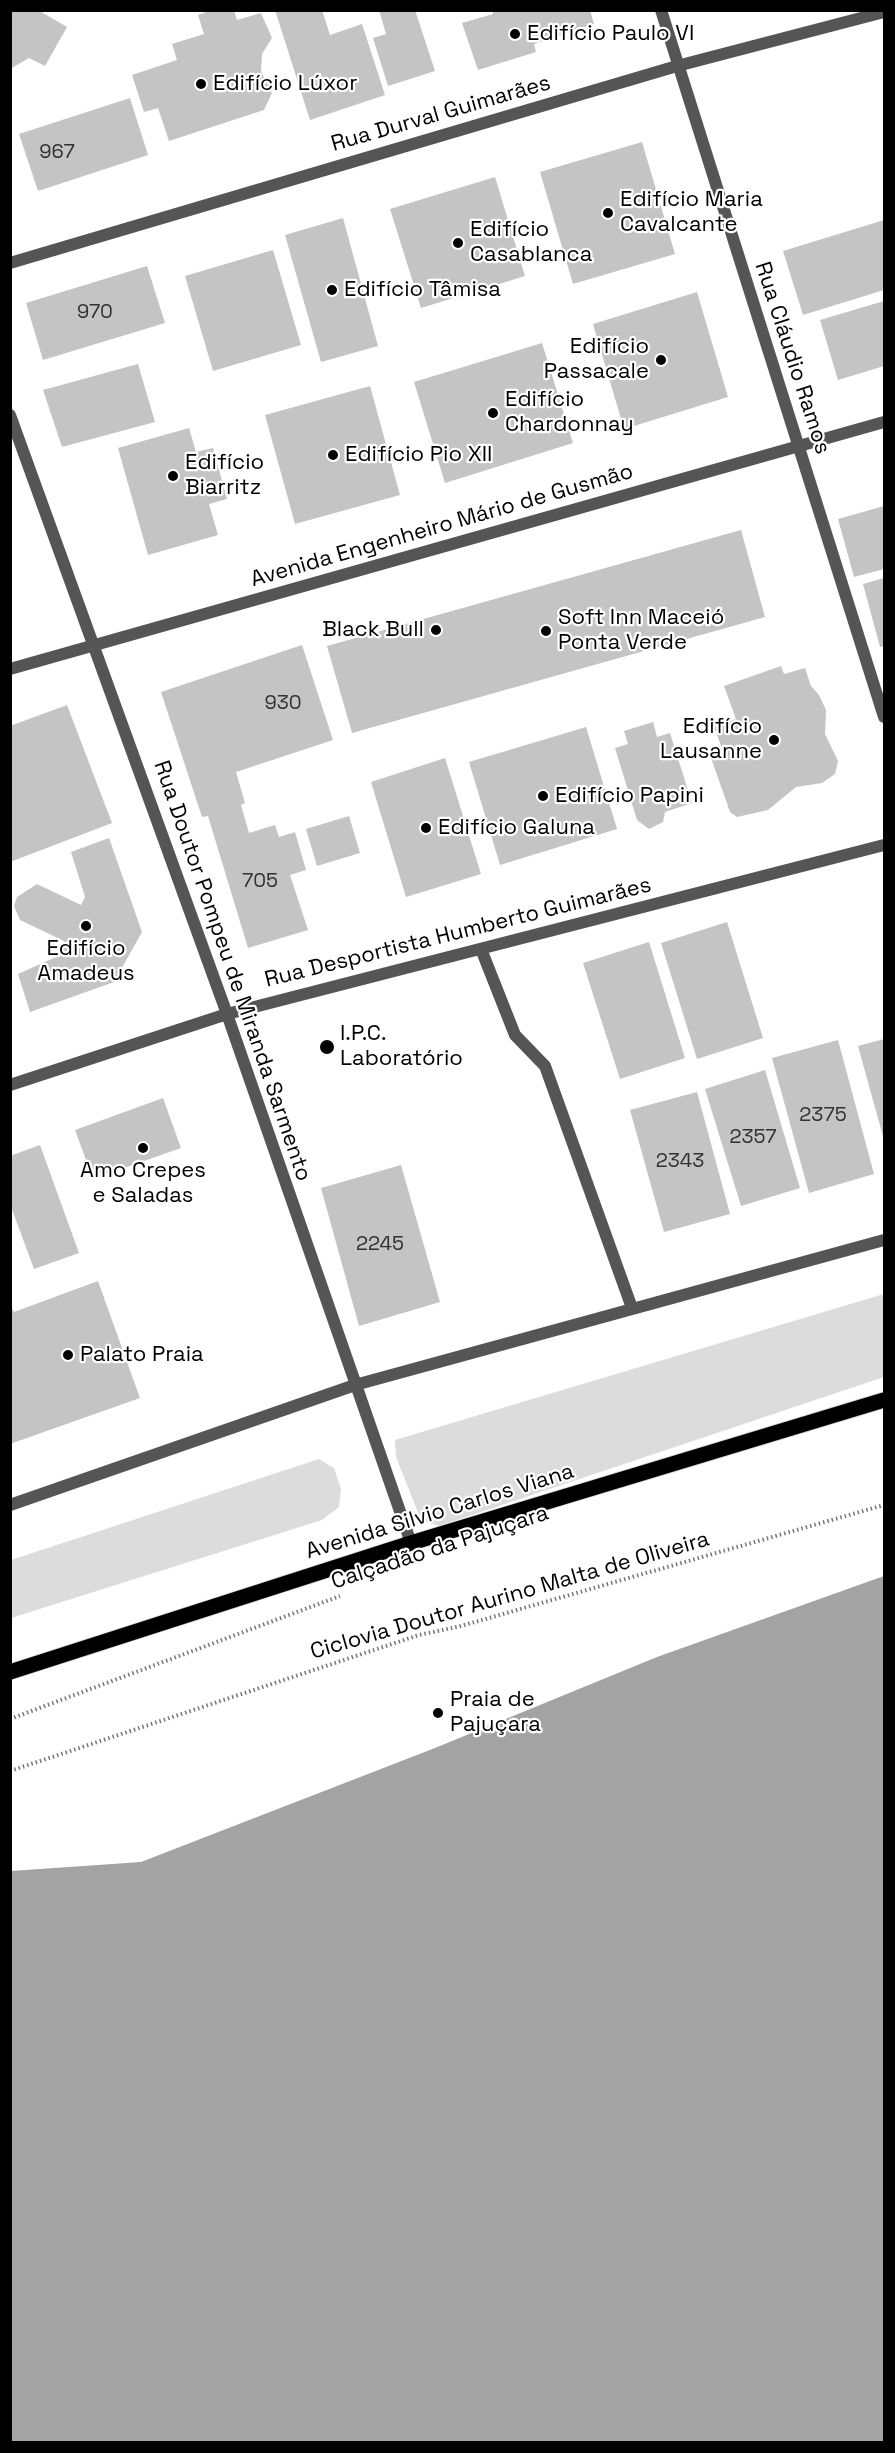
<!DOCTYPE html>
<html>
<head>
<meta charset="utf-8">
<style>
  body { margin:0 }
  #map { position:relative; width:895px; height:2453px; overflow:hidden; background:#fff; font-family:"Space Grotesk",sans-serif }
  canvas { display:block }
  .frame { position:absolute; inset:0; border:12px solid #000; pointer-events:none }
</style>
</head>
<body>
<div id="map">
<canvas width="895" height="2453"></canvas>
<div class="frame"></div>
</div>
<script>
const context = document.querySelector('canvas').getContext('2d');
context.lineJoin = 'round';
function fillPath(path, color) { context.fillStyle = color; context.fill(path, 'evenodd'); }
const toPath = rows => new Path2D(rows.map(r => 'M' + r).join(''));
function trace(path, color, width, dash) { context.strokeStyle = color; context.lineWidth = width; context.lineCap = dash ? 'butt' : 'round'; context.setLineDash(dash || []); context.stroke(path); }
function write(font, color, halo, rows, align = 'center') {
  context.font = font + ' "Space Grotesk",sans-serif'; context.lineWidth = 4.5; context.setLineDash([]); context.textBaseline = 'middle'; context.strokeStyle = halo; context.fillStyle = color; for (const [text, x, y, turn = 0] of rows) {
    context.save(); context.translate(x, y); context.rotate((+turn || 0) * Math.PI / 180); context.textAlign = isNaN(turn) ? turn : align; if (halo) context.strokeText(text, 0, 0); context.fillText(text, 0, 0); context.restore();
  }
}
fillPath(toPath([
  [884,1294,884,1377,439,1526,421,1520,396,1457,395,1440],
  [319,1459,334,1468,341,1489,339,1507,322,1520,11,1618,11,1560]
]), '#dcdcdc');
fillPath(toPath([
  [884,1576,884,2442,11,2442,11,1871,141,1862,435,1748,657,1657]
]), '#a3a3a3');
fillPath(toPath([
  [10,10,38,10,67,27,45,66,29,58,10,69],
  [212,10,234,10,237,20,261,13,272,38,262,54,261,71,272,93,264,110,169,141,158,108,144,112,132,75,177,60,172,44,204,34,198,15],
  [275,10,322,10,330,35,362,24,385,95,310,120],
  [379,10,415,10,435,71,388,86,373,38,386,34],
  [492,10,590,10,594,24,534,44,536,52,478,70,462,23,493,14],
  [130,98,148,155,38,191,19,134],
  [642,142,675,254,573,284,540,172],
  [495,177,525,276,421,308,390,209],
  [343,218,378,346,321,362,285,235],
  [884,220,884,290,803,315,783,251],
  [273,250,301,345,213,371,185,276],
  [147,266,165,323,43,360,26,303],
  [697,292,728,397,624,429,593,324],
  [884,301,884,366,838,380,820,320],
  [542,343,573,443,445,483,414,382],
  [138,364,155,422,62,447,43,390],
  [370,386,400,495,295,524,265,415],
  [189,428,196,452,213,448,227,499,209,504,218,535,148,555,118,448],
  [884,506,884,569,854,577,838,519],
  [741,530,765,617,352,733,327,646],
  [884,578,884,646,880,647,863,584],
  [302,645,333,740,236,772,245,803,241,805,249,833,275,825,279,837,295,832,306,870,290,875,308,930,248,948,208,816,202,817,161,692],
  [781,666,784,674,805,668,811,686,819,695,826,710,825,734,838,761,835,774,822,783,796,787,768,810,737,817,730,812,711,758,724,754,714,727,736,719,724,686],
  [67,705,112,823,10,862,10,726],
  [653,722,657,737,670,733,692,803,665,812,663,822,649,829,637,820,615,748,628,744,624,731],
  [586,727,617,829,500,865,469,762],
  [445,758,481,874,406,897,371,782],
  [349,816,360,853,317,866,306,829],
  [109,838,142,932,114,982,30,1012,18,974,56,957,64,941,20,920,14,906,17,897,37,884,81,905,85,897,71,852],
  [727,922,763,1038,697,1059,661,943],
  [649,942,685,1058,620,1079,583,963],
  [884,1039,884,1140,858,1046],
  [838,1040,874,1174,809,1193,772,1058],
  [765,1070,800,1188,741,1206,705,1089],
  [697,1092,730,1214,664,1232,630,1110],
  [163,1098,181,1148,93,1179,75,1130],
  [40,1145,79,1253,34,1269,10,1204,10,1156],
  [401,1165,440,1302,359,1326,321,1188],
  [98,1281,140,1398,10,1444,10,1304,14,1312]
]), '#c4c4c4');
const primary = toPath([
  [10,1672,411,1543,884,1400]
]);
trace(primary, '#dbdbdb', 17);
trace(toPath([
  [10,1719,340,1596],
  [10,1771,419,1635,461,1626,884,1505]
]), '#777', 4, [1.5, 3]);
trace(toPath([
  [481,949,515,1035,545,1066,632,1308]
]), '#555', 12);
trace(toPath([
  [661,10,884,717],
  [10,415,227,1014,411,1543],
  [10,1085,227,1014,884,845],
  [10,1505,355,1385,884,1240]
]), '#555', 12);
trace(toPath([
  [10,263,677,66,884,12],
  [10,669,884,422]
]), '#555', 12);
trace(primary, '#000', 15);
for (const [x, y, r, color] of [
  [515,34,6,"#000"],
  [201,84,6,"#000"],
  [608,213,6,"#000"],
  [458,243,6,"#000"],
  [332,290,6,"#000"],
  [661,360,6,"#000"],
  [493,413,6,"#000"],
  [333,455,6,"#000"],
  [173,476,6,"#000"],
  [436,630,6,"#000"],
  [546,631,6,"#000"],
  [774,740,6,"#000"],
  [543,796,6,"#000"],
  [426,828,6,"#000"],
  [86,926,6,"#000"],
  [327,1047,8,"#000"],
  [143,1148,6,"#000"],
  [68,1355,6,"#000"],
  [438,1713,6,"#000"]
]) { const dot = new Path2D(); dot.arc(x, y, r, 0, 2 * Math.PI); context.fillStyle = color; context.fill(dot); trace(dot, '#fff', 2); }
write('20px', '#313131', null, [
  ["967",57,153],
  ["970",95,313],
  ["930",283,704],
  ["705",260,882],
  ["2375",823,1116],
  ["2357",753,1138],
  ["2343",680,1162],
  ["2245",380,1245]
]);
write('22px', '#000', '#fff', [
  ["Edifício Paulo VI",527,34],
  ["Edifício Lúxor",213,84],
  ["Edifício Maria",620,200],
  ["Cavalcante",620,225],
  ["Edifício",470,230],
  ["Casablanca",470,255],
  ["Edifício Tâmisa",344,290],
  ["Edifício",649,347,"right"],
  ["Passacale",649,372,"right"],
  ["Edifício",505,400],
  ["Chardonnay",505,425],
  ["Edifício Pio XII",345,455],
  ["Edifício",185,463],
  ["Biarritz",185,488],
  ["Soft Inn Maceió",558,618],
  ["Ponta Verde",558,643],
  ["Black Bull",424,630,"right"],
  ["Edifício",762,727,"right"],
  ["Lausanne",762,752,"right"],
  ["Edifício Papini",555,796],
  ["Edifício Galuna",438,828],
  ["Edifício",86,949,"center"],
  ["Amadeus",86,974,"center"],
  ["I.P.C.",340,1034],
  ["Laboratório",340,1059],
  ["Amo Crepes",143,1171,"center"],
  ["e Saladas",143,1196,"center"],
  ["Palato Praia",80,1355],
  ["Praia de",450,1700],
  ["Pajuçara",450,1725]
], 'left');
write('22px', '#000', '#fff', [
  ["Rua Durval Guimarães",441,114,-16],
  ["Rua Cláudio Ramos",792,358,72],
  ["Avenida Engenheiro Mário de Gusmão",442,526,-16],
  ["Rua Desportista Humberto Guimarães",458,933,-14],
  ["Rua Doutor Pompeu de Miranda Sarmento",232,971,71],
  ["Avenida Silvio Carlos Viana",440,1512,-17],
  ["Calçadão da Pajuçara",440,1548,-18],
  ["Ciclovia Doutor Aurino Malta de Oliveira",510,1596,-16]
]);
</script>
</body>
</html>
